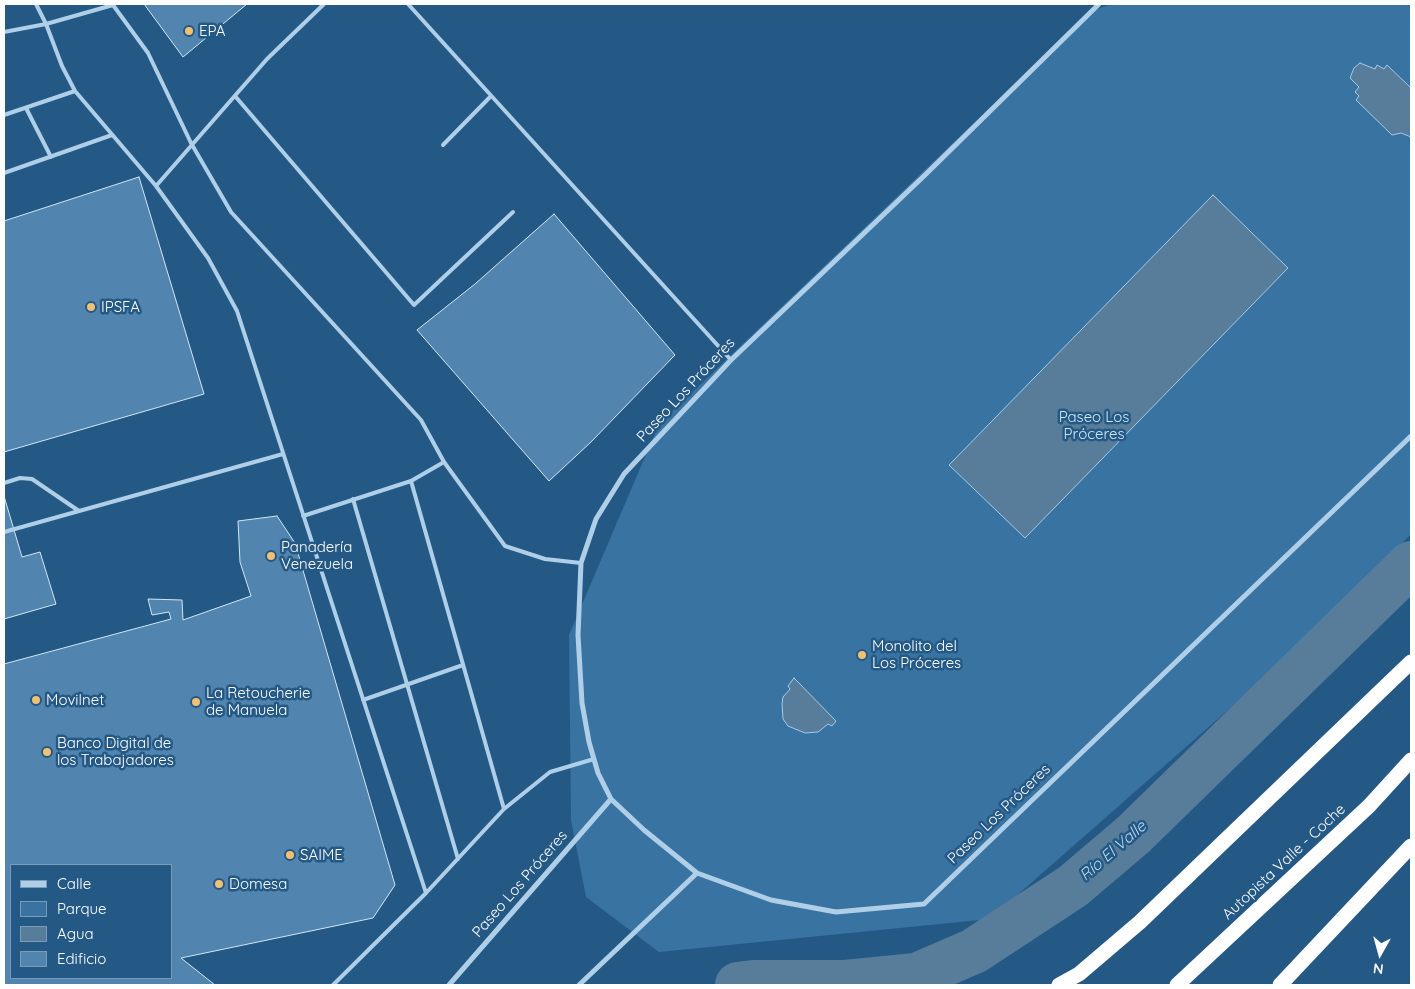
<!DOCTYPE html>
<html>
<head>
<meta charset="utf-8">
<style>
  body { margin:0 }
  #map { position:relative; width:1415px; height:989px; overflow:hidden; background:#245985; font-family:Quicksand,sans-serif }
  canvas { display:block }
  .frame { position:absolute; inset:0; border:5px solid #fff; pointer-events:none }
  .legend { position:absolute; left:10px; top:864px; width:162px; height:115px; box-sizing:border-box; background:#245985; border:1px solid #7c9bb6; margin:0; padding:6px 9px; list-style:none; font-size:15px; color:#fff }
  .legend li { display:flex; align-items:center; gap:10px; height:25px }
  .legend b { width:25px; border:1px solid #7c9bb6 }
  .north { position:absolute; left:1355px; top:929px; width:50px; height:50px; -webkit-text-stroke:4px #245985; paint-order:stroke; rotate:187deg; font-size:14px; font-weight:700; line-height:20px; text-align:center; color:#fff }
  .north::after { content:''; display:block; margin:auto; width:18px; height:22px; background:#fff; clip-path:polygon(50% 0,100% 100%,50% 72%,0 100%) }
</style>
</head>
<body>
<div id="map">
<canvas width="1415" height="989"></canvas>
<div class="frame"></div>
<ul class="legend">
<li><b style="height:6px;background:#afcfe8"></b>Calle</li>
<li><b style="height:14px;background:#3973a2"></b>Parque</li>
<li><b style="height:14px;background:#587d9b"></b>Agua</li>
<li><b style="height:14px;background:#5185af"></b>Edificio</li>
</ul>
<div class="north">N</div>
</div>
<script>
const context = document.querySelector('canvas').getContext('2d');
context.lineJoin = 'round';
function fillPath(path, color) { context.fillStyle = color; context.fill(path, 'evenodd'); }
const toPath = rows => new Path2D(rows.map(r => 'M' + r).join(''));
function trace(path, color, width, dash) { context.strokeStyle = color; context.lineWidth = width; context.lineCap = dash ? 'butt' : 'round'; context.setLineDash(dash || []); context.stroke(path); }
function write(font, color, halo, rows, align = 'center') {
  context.font = font + ' Quicksand,sans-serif'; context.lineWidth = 5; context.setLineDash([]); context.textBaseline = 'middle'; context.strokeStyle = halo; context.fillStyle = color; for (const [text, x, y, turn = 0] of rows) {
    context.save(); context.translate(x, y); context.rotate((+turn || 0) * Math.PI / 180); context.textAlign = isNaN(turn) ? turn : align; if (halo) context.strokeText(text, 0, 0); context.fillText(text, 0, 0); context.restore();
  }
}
fillPath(toPath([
  [1111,4,1411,4,1411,534,1301,646,990,919,659,952,586,897,571,820,569,635,659,424,1090,12]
]), '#3973a2');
const water = toPath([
  [1360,63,1375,69,1377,65,1384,69,1387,65,1411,88,1411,137,1401,133,1392,135,1356,100,1359,96,1355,92,1359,87,1350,78,1354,68,1360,63],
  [1213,195,1288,268,1025,538,949,465,1213,195],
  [794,678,836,721,832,726,828,724,818,732,805,733,788,726,783,719,782,704,783,697,790,689,788,686,794,678]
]);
fillPath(water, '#587d9b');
trace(water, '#a3cbe9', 1);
trace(toPath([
  [738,985,753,983,845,983,916,976,974,951,1073,886,1133,835,1411,564]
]), '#587d9b', 46);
const building = toPath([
  [144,4,247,4,183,57,144,4],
  [139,177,204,394,4,452,4,221,139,177],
  [554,214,675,355,591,442,549,481,417,330,475,284,554,214],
  [4,496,22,557,40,552,56,604,4,619,4,496],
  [277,516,295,543,395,885,373,918,181,958,215,985,4,985,4,664,171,619,169,612,152,615,148,599,182,600,183,620,251,596,240,562,238,521,277,516],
  [11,865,171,865,171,978,11,978,11,865]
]);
fillPath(building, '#5185af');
trace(building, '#d2e6f6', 1);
trace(toPath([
  [408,4,731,360],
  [4,32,46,24,36,4],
  [235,96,414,305,513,212],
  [26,108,51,157],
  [4,115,75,91],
  [443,145,491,96],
  [4,173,112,135],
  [156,186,267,59,324,4],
  [411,481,504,809],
  [4,483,20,478,32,479,79,511],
  [353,499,458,859],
  [303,516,411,481,444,462],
  [4,532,283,454],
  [363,700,463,665],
  [426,893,237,311,208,258,156,186,75,91,62,66,46,24,113,5,148,53,191,143,231,212,421,420,444,462,505,546,545,559,581,563],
  [333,985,426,893,504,809,550,772,594,759]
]), '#afcfe8', 4);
trace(toPath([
  [1099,4,925,175,731,360,624,474,596,519,581,563,578,635,582,703,589,742,598,773,611,799,644,830,697,873,771,900,836,912,924,904,1411,436],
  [449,985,611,799],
  [579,985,697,873]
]), '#afcfe8', 5);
trace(toPath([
  [1059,985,1079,974,1140,922,1411,662],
  [1177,985,1369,806,1411,760],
  [1280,985,1411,846]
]), '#fff', 15);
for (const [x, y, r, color] of [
  [189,31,5,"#f2c072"],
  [91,307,5,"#f2c072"],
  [271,556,5,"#f2c072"],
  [862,655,5,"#f2c072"],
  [36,700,5,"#f2c072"],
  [196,702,5,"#f2c072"],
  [47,752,5,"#f2c072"],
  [290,855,5,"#f2c072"],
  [219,884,5,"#f2c072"]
]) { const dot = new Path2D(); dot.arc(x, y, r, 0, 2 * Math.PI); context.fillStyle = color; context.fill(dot); trace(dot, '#245985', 2); }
write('15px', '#fff', '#245985', [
  ["EPA",199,31],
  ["IPSFA",101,307],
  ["Panadería",281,547],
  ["Venezuela",281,564],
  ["Monolito del",872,646],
  ["Los Próceres",872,663],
  ["La Retoucherie",206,693],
  ["de Manuela",206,710],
  ["Movilnet",46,700],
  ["Banco Digital de",57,743],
  ["los Trabajadores",57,760],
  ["SAIME",300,855],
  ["Domesa",229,884]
], 'left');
write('15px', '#fff', '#245985', [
  ["Paseo Los Próceres",686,390,-47],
  ["Paseo Los Próceres",999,814,-44],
  ["Autopista Valle - Coche",1284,862,-43],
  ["Paseo Los Próceres",520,884,-49]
]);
write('15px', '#d2e6f6', '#245985', [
  ["Paseo Los",1094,417],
  ["Próceres",1094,434]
]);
write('italic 16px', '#bad8f0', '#245985', [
  ["Río El Valle",1113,851,-41]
]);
</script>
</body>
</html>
